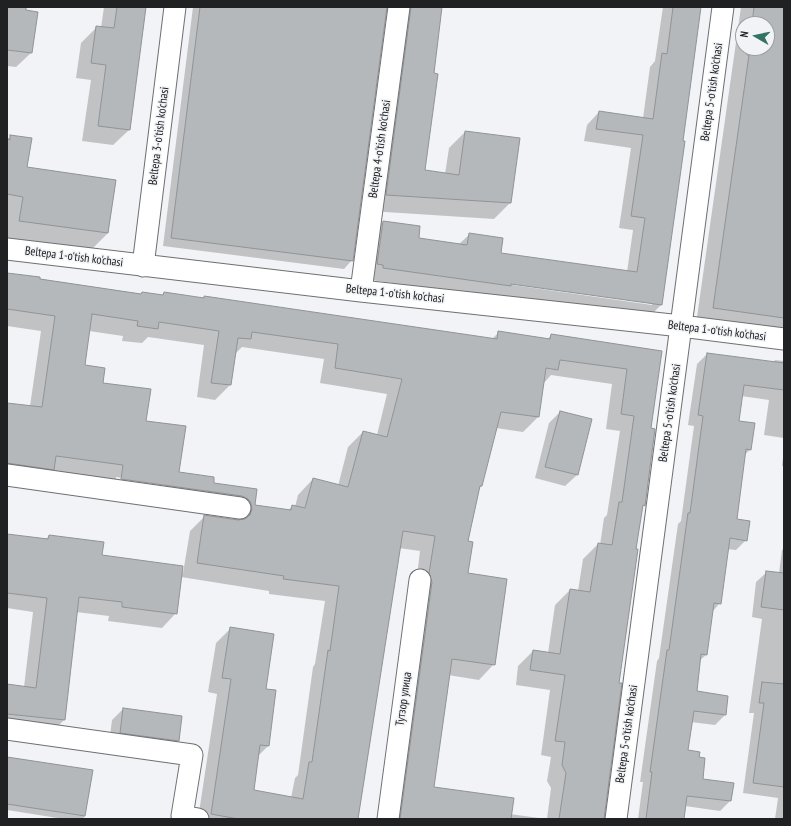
<!DOCTYPE html>
<html>
<head>
<meta charset="utf-8">
<style>
  body { margin:0 }
  #map { position:relative; width:791px; height:826px; overflow:hidden; background:#f1f3f6; font-family:"PT Sans Narrow",sans-serif }
  canvas { display:block }
  .frame { position:absolute; inset:0; border:8px solid #202122; pointer-events:none }
  .north { position:absolute; left:735px; top:16px; width:40px; height:40px; box-sizing:border-box; background:#f1f3f6; border:1px solid #9d9fa1; border-radius:50%; rotate:279deg; font-size:11px; font-weight:700; line-height:16px; text-align:center; color:#202122 }
  .north::after { content:''; display:block; margin:auto; width:14px; height:18px; background:#317465; clip-path:polygon(50% 0,100% 100%,50% 72%,0 100%) }
</style>
</head>
<body>
<div id="map">
<canvas width="791" height="826"></canvas>
<div class="frame"></div>
<div class="north">N</div>
</div>
<script>
const context = document.querySelector('canvas').getContext('2d');
context.lineJoin = 'round';
function fillPath(path, color) { context.fillStyle = color; context.fill(path, 'evenodd'); }
const toPath = rows => new Path2D(rows.map(r => 'M' + r).join(''));
function trace(path, color, width, dash) { context.strokeStyle = color; context.lineWidth = width; context.lineCap = dash ? 'butt' : 'round'; context.setLineDash(dash || []); context.stroke(path); }
function write(font, color, halo, rows, align = 'center') {
  context.font = font + ' "PT Sans Narrow",sans-serif'; context.lineWidth = 3; context.setLineDash([]); context.textBaseline = 'middle'; context.strokeStyle = halo; context.fillStyle = color; for (const [text, x, y, turn = 0] of rows) {
    context.save(); context.translate(x, y); context.rotate((+turn || 0) * Math.PI / 180); context.textAlign = isNaN(turn) ? turn : align; if (halo) context.strokeText(text, 0, 0); context.fillText(text, 0, 0); context.restore();
  }
}
fillPath(toPath([
  [7,7,25,7,25,11,37,13,31,53,16,67,7,66],
  [104,7,145,7,129,130,113,145,82,141,91,80,76,78,81,43,97,27,101,28],
  [193,7,382,7,352,260,344,269,163,246],
  [403,7,441,7,433,74,424,171,445,174,449,148,465,132,510,203,494,219,370,211],
  [663,7,700,7,661,305,649,317,498,298,371,280,370,234,383,222,419,227,417,239,459,244,470,234,500,254,627,272,633,230,619,228,631,148,584,141,587,125,599,112,643,118,650,67,655,61],
  [507,282,652,303,652,305,506,284],
  [741,7,784,7,784,326,774,335,696,324],
  [743,24,767,24,767,48,743,48],
  [11,136,26,168,115,180,108,233,91,250,7,238,7,139],
  [7,274,141,294,142,293,162,296,164,293,203,299,205,297,492,339,498,333,547,340,551,335,661,351,650,429,644,505,641,508,597,819,547,819,551,788,547,781,551,757,541,755,550,690,516,685,518,666,533,651,548,653,555,605,570,590,578,591,583,559,598,544,600,545,604,518,607,515,620,431,606,429,612,384,551,375,543,384,538,417,523,432,496,428,481,486,478,490,466,542,467,574,494,664,479,680,448,675,432,788,510,814,546,819,388,819,420,551,399,548,358,819,198,819,217,694,208,692,216,643,231,628,264,690,268,746,258,756,253,791,291,798,295,778,298,775,313,667,315,664,325,601,269,594,269,591,181,577,176,613,162,628,108,621,109,616,76,612,64,720,50,734,7,729,7,685,24,687,33,612,7,608,7,535,45,540,49,536,101,556,183,573,190,531,205,516,237,521,233,514,7,480,7,404,30,406,41,331,7,326],
  [89,331,123,336,122,341,142,343,148,337,204,345,197,397,215,400,230,385,235,354,242,347,324,359,320,383,387,394,377,435,363,432,348,447,338,486,313,479,298,495,295,507,292,506,288,511,254,505,256,490,213,484,178,473,145,421,102,384,84,366],
  [116,477,165,484,165,486,116,479],
  [707,354,773,363,775,360,784,361,784,438,764,435,769,400,741,396,737,422,750,450,744,455,736,520,746,540,736,550,727,549,720,603,712,612,706,655,699,661,695,692,725,715,715,725,691,722,687,751,698,757,702,779,730,801,720,811,685,806,683,819,638,819,643,782,640,782,657,661,659,658,678,524,681,521,694,426,688,425,697,364],
  [560,412,591,420,577,475,565,486,535,478,549,423],
  [784,450,784,466,782,466],
  [784,548,784,819,775,819,778,798,743,793,754,713,749,713,762,619,752,617,756,582,767,572,779,573,782,550],
  [123,709,178,741,167,752,109,744,112,720],
  [7,758,92,771,85,816,82,819,64,819,7,810]
]), '#0003');
const building = toPath([
  [7,7,26,7,26,10,38,12,32,53,7,50,7,7],
  [117,7,146,7,130,130,98,126,106,65,91,63,96,26,114,28,117,7],
  [200,7,387,7,353,261,171,238,200,7],
  [411,7,442,7,434,73,438,74,425,170,459,175,465,131,520,138,511,203,386,195,411,7],
  [673,7,701,7,683,141,685,141,662,305,511,284,511,286,383,268,383,265,377,264,383,221,420,226,419,238,467,245,469,233,503,238,501,253,637,272,645,218,631,216,643,135,596,129,599,111,653,119,662,53,667,54,673,7],
  [754,7,784,7,784,318,713,308,749,55,747,55,748,48,767,48,767,24,752,24,754,7],
  [10,135,32,138,27,167,116,180,108,233,19,221,23,197,7,194,7,139,10,140,10,135],
  [7,273,40,277,40,279,141,294,142,292,163,295,164,292,204,298,204,296,497,339,498,331,550,339,551,334,662,351,651,428,655,429,645,506,643,505,636,549,638,549,619,683,622,683,604,819,559,819,566,773,562,765,565,742,555,741,565,675,530,670,533,650,560,654,570,589,590,592,598,543,612,545,619,502,622,502,634,416,621,414,627,369,560,360,558,370,546,368,539,417,501,412,482,486,480,486,468,541,473,542,468,573,507,579,495,665,452,659,434,787,514,798,511,819,400,819,432,582,429,573,435,536,403,531,358,819,238,819,211,814,231,679,222,678,230,627,274,634,266,689,276,690,269,746,260,745,254,790,303,799,309,762,312,762,328,650,330,651,339,586,283,579,284,576,197,563,204,515,238,520,245,519,250,515,252,509,251,503,248,499,242,496,121,479,123,465,56,456,54,470,7,463,7,403,42,407,55,316,7,309,7,273],
  [92,314,138,321,137,326,158,329,159,322,219,331,211,383,231,385,238,338,251,339,252,332,338,344,335,368,402,379,387,437,363,431,348,487,313,478,305,508,292,505,291,510,255,505,257,489,214,483,214,477,179,472,186,426,146,421,151,389,103,383,105,368,85,365,92,314],
  [707,353,784,363,784,390,744,385,739,421,755,423,751,450,746,449,737,519,750,521,747,541,730,538,721,604,714,603,707,655,701,654,697,691,728,696,726,715,694,711,688,750,700,752,699,757,705,758,703,779,734,783,731,801,687,796,684,819,646,819,652,772,650,772,667,650,669,650,688,513,690,513,703,416,698,415,707,353],
  [560,411,592,419,578,475,545,467,560,411],
  [7,534,48,539,49,535,104,542,102,555,183,566,177,614,122,607,122,602,79,597,65,720,7,714,7,684,36,688,47,598,7,593,7,534],
  [766,571,784,573,784,610,761,607,766,571],
  [762,682,784,684,784,787,753,783,764,703,759,703,762,682],
  [123,708,182,716,179,741,120,733,123,708],
  [7,757,93,770,85,816,7,804,7,757]
]);
fillPath(building, '#b5b8bb');
trace(building, '#909395', 1);
const street = toPath([
  [7,249,361,291,681,326,784,339],
  [143,266,175,7],
  [361,291,399,7],
  [7,475,240,508],
  [7,729,192,755,182,816,198,819],
  [388,819,420,580],
  [616,819,723,7]
]);
trace(street, '#6f7073', 23);
trace(street, '#fff', 21);
write('12px', '#202122', '#f1f3f6', [
  ["Beltepa 5-o'tish ko'chasi",712,92,-82],
  ["Beltepa 3-o'tish ko'chasi",159,136,-83],
  ["Beltepa 4-o'tish ko'chasi",380,149,-82],
  ["Beltepa 1-o'tish ko'chasi",74,257,7],
  ["Beltepa 1-o'tish ko'chasi",395,294,6],
  ["Beltepa 1-o'tish ko'chasi",717,331,7],
  ["Beltepa 5-o'tish ko'chasi",670,413,-82],
  ["Тутзор улица",404,699,-82],
  ["Beltepa 5-o'tish ko'chasi",627,734,-82]
]);
</script>
</body>
</html>
